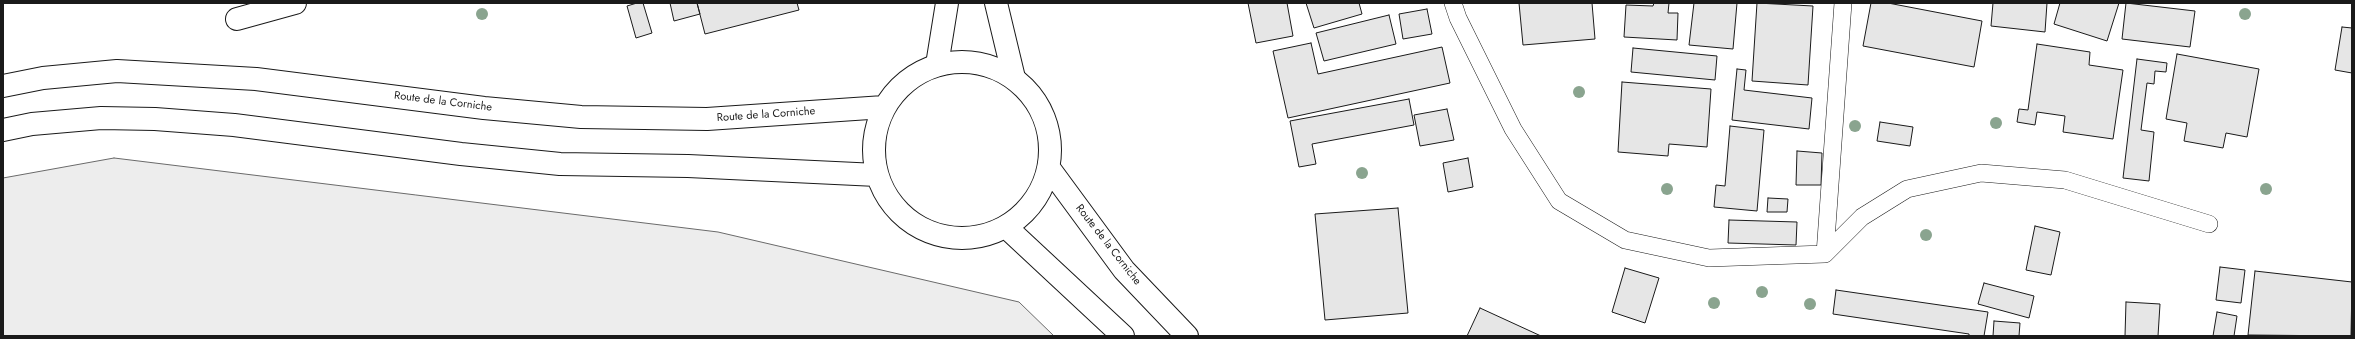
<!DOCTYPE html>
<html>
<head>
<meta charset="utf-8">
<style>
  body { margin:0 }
  #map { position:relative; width:2355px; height:339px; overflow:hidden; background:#fff; font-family:Jost,sans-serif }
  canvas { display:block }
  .frame { position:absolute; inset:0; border:4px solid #1a1a1a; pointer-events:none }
</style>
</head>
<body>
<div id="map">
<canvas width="2355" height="339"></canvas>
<div class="frame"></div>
</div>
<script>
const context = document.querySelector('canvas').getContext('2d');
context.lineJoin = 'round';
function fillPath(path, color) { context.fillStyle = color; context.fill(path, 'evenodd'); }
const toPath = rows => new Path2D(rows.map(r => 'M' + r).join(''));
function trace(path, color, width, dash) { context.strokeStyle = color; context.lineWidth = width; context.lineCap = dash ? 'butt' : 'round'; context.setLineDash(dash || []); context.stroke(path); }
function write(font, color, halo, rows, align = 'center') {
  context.font = font + ' Jost,sans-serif'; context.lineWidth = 3; context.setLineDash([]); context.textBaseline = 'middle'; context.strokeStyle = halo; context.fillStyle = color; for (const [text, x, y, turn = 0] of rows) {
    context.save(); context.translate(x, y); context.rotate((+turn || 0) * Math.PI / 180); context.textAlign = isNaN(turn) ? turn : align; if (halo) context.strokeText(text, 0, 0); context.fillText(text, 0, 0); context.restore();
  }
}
const built = toPath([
  [114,158,718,232,1019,302,1054,336,3,336,3,178,114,158]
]);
fillPath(built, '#ededed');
trace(built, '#6a6a6a', 1);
const building = toPath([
  [637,3,643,3,652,33,636,38,627,6,637,3],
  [670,3,697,3,700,14,674,21,670,3],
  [697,3,797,3,799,10,705,34,697,3],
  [1248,3,1287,3,1293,36,1256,43,1248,3],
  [1306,3,1359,3,1362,14,1314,28,1306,3],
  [1519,3,1592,3,1595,39,1523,45,1519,3],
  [1654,3,1669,3,1668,13,1678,13,1677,40,1624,37,1626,5,1653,6,1654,3],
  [1694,3,1737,3,1733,49,1689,45,1694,3],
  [1757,3,1813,6,1808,85,1752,81,1757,3],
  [1871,3,1888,3,1982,21,1974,67,1863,46,1871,3],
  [1993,3,2047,3,2045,32,1991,26,1993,3],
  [2060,3,2119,3,2107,41,2054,24,2060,3],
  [2126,3,2195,11,2190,47,2122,39,2126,3],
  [1427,9,1432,34,1403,39,1399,14,1427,9],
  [1389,15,1396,44,1324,61,1316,33,1389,15],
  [2342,27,2352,28,2352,73,2335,70,2342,27],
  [1311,43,1318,74,1442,47,1450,83,1288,118,1273,51,1311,43],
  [2037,44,2090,52,2089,65,2123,70,2113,139,2063,132,2065,116,2037,112,2035,125,2017,122,2019,109,2028,110,2037,44],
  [1633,48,1717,56,1715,80,1631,72,1633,48],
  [2177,54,2259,69,2247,137,2226,133,2223,148,2184,141,2187,123,2166,119,2177,54],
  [2137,59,2167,63,2166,72,2155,71,2154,84,2147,83,2141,130,2154,132,2149,181,2123,178,2137,59],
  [1737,69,1746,70,1744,90,1812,98,1809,129,1732,120,1737,69],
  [1622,82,1711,89,1707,147,1669,144,1668,156,1618,152,1622,82],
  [1409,99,1414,125,1312,144,1316,164,1299,167,1290,121,1409,99],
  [1447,109,1454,140,1420,146,1414,115,1447,109],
  [1880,122,1913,127,1910,146,1877,141,1880,122],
  [1730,126,1764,130,1757,211,1714,207,1716,185,1725,186,1730,126],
  [1797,151,1822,153,1821,185,1796,185,1797,151],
  [1468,158,1473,187,1448,192,1443,163,1468,158],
  [1768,198,1788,199,1787,212,1767,212,1768,198],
  [1398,208,1408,313,1325,320,1315,214,1398,208],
  [1729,220,1797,222,1796,245,1728,243,1729,220],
  [2035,226,2060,232,2051,275,2026,270,2035,226],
  [2220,267,2245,270,2241,303,2216,300,2220,267],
  [1625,268,1659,278,1645,323,1612,312,1625,268],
  [2255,271,2352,282,2351,336,2248,335,2255,271],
  [1984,283,2034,296,2029,318,1978,304,1984,283],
  [1836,290,1988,312,1984,336,1969,336,1969,334,1833,314,1836,290],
  [2126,302,2160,304,2158,336,2125,336,2126,302],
  [1480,308,1541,336,1467,336,1480,308],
  [2217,312,2237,316,2234,336,2213,336,2217,312],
  [1994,321,2020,323,2019,336,1993,336,1994,321]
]);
fillPath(building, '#e6e6e6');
trace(building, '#1a1a1a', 1);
const service = toPath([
  [1453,3,1458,18,1513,129,1559,201,1625,240,1709,258,1825,254,1862,217,1907,189,1981,173,2065,180,2209,224],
  [1825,254,1843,3]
]);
const minor = toPath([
  [996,3,1014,78],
  [237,19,295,3],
  [937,65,947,3]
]);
const secondary = toPath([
  '874 150a88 88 0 1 1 176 0a88 88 0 1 1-176 0Z',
  [3,86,43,78,117,71,256,79,484,108,581,117,707,119,884,107],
  [3,130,32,124,101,118,155,119,234,125,461,154,560,164,688,166,877,175],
  [1049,168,1124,270,1187,336],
  [1006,227,1123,336]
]);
trace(service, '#1a1a1a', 18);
trace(minor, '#1a1a1a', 24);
trace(secondary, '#1a1a1a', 24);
trace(service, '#fff', 17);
trace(minor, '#fff', 22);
trace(secondary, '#fff', 22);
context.fillStyle = '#8aa48f';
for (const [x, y] of [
  [482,14],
  [2245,14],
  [1579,92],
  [1996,123],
  [1855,126],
  [1362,173],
  [1667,189],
  [2266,189],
  [1926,235],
  [1762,292],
  [1714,303],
  [1810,304]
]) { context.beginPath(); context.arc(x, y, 6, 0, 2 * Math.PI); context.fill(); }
write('11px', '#1a1a1a', '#fff', [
  ["Route de la Corniche",443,102,7],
  ["Route de la Corniche",766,115,-4],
  ["Route de la Corniche",1108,245,52]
]);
</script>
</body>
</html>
